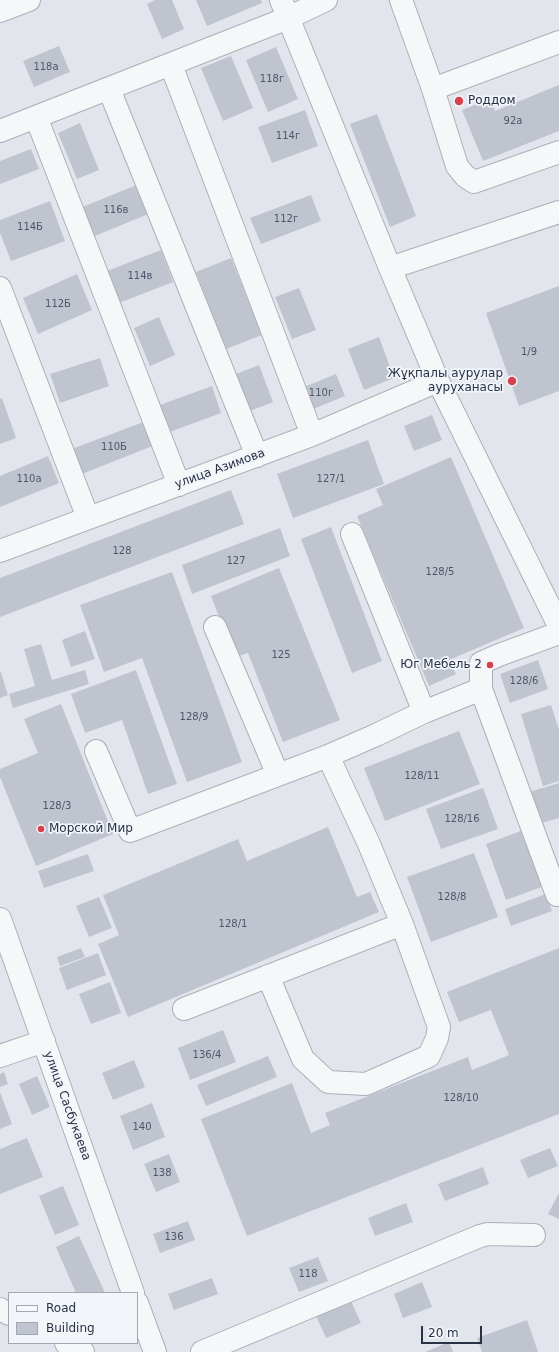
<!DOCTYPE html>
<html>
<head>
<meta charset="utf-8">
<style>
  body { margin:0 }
  #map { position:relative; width:559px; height:1352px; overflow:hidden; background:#e2e6ec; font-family:"DejaVu Sans",sans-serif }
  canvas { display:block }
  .legend { position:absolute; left:8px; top:1292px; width:130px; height:52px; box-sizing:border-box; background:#f2f5f9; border:1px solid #a2a7b1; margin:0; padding:5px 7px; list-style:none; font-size:12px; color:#293245 }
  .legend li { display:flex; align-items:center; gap:8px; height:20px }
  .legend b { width:20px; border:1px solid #a2a7b1 }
  .scale { position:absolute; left:421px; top:1326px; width:61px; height:18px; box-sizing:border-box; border:2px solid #293245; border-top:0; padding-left:5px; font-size:12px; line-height:14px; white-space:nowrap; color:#293245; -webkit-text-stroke:3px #f2f5f9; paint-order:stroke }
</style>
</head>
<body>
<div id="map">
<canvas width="559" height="1352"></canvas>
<ul class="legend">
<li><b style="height:5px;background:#f6f7f9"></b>Road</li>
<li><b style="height:11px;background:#bfc4cf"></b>Building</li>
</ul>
<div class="scale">20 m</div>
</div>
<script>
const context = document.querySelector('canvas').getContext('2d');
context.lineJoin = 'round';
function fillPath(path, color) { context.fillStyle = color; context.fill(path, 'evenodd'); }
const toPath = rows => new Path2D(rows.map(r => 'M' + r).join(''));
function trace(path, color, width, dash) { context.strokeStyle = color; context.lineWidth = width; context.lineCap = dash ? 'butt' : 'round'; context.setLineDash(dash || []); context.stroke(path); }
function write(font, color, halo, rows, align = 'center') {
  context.font = font + ' "DejaVu Sans",sans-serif'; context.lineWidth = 3.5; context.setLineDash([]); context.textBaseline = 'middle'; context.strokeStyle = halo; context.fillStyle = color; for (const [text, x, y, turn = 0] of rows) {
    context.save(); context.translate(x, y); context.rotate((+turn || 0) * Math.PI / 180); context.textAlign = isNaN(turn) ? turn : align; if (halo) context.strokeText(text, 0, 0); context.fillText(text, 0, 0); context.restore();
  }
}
fillPath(toPath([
  [155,0,172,0,184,29,162,39,147,4],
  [196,0,261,0,262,3,207,26],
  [59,46,70,72,34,87,23,61],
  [276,47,298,99,268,112,246,60],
  [231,56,253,108,223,121,201,68],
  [559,85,559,131,483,161,462,110,490,99,495,111],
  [305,110,318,146,272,163,258,127],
  [377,114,416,216,390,227,350,124],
  [80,123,99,170,77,179,58,133],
  [31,149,39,169,0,184,0,161],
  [139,184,151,213,92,237,80,208],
  [311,195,321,221,261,244,250,218],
  [50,201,65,241,11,261,0,233,0,220],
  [161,250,173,282,119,303,107,271],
  [231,258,262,335,226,349,196,272],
  [77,274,92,310,38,334,23,298],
  [559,286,559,391,519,406,486,313],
  [299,288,316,330,292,339,275,297],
  [159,317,175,355,150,366,134,328],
  [379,337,394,378,364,390,348,349],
  [100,358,109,386,60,403,50,374],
  [259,365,273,402,250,411,236,374],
  [336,374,345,396,306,412,297,390],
  [212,386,221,413,167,433,157,406],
  [2,398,16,438,0,444,0,399],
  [432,415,442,440,414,451,404,426],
  [146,421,155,445,82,474,72,449],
  [368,440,384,484,293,518,277,474],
  [48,456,59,483,0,507,0,476],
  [451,457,524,628,449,660,456,674,429,686,357,516,383,505,376,489],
  [231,490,244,524,0,617,0,578],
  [331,527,382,661,352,673,301,539],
  [280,528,290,556,192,594,182,565],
  [279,568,340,720,283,742,248,653,235,657,211,596],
  [172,572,242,762,187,782,142,658,104,672,80,605],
  [85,631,95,659,71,667,62,640],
  [41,644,52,680,85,670,89,684,13,708,9,694,35,686,24,649],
  [538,660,548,689,510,703,500,674],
  [0,670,8,695,0,698],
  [136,670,177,784,148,794,122,720,85,733,71,694],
  [61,704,113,834,36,866,0,777,0,769,38,753,24,719],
  [551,705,559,730,559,781,543,786,521,714],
  [459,731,480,784,385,821,364,768],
  [559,783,559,818,535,825,526,793],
  [483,788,498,829,441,849,426,809],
  [328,827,357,897,370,892,379,912,128,1017,98,944,119,935,103,895,238,839,247,861],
  [526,829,547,885,506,900,486,844],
  [474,853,498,917,431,942,407,877],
  [88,854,94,871,44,888,38,871],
  [546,894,552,911,511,926,505,909],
  [99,897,112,928,89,937,76,906],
  [81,948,85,957,60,966,57,957],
  [559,948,559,1114,247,1236,201,1119,292,1083,311,1133,330,1125,325,1113,468,1057,472,1070,509,1055,491,1010,459,1022,447,992],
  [98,953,106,975,67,990,59,968],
  [110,982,121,1013,91,1024,79,994],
  [223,1030,236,1062,190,1080,178,1048],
  [268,1056,277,1077,206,1106,197,1085],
  [134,1060,145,1087,113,1100,102,1073],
  [4,1072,8,1084,0,1087,0,1074],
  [37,1076,50,1107,32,1115,19,1084],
  [0,1092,12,1124,0,1129],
  [152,1103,165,1137,133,1150,120,1116],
  [27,1138,43,1177,0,1194,0,1149],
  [550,1148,558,1166,528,1178,520,1160],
  [169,1154,180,1182,156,1192,144,1164],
  [483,1167,489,1184,445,1201,438,1184],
  [63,1186,79,1225,55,1235,39,1196],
  [559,1193,559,1219,548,1214],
  [406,1203,413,1222,375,1236,368,1218],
  [188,1221,195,1240,160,1253,153,1234],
  [79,1236,105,1293,76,1293,56,1247],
  [318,1257,328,1281,299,1292,289,1268],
  [212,1278,218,1294,174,1310,168,1294],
  [422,1282,432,1307,403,1318,394,1294],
  [351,1301,361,1323,326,1338,316,1316],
  [527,1320,538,1352,482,1352,477,1338],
  [449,1342,453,1352,425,1352]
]), '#bfc4cf');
const minor = toPath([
  [281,0,390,268,438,381,559,626],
  [401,0,433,89,559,42],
  [0,11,29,0],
  [171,65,312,435],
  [109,89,257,456],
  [433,89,457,166,465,176,474,182,559,152],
  [36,117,179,485],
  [0,131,288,18,326,0],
  [390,268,559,212],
  [0,288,88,518],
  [352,534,424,712],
  [0,551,312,435,438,381],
  [215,627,278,775],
  [481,689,557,895],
  [96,751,130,831,328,756,376,735,424,712,481,689,481,663,499,655,559,633],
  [0,919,133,1293],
  [268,976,303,1059,328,1082,366,1084,429,1056,437,1038,439,1027,402,924,369,844,328,756],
  [184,1009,402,924],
  [0,1056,44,1041],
  [137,1303,155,1352],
  [0,1309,9,1314],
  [66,1343,83,1352],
  [202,1352,480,1236,488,1234,534,1235]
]);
trace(minor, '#aab0ba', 24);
trace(minor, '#f6f7f9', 22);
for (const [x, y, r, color] of [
  [459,101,5,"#d7414f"],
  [512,381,5,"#d7414f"],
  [490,665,4,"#d7414f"],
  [41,829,4,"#d7414f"]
]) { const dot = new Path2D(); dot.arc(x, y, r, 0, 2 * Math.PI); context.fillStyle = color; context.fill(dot); trace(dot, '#f2f5f9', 1.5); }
write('10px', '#4e5668', null, [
  ["118а",46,67],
  ["118г",272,79],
  ["92а",513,121],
  ["114г",288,136],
  ["116в",116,210],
  ["112г",286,219],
  ["114Б",30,227],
  ["114в",140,276],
  ["112Б",58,304],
  ["1/9",529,352],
  ["110г",321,393],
  ["110Б",114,447],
  ["110а",29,479],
  ["127/1",331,479],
  ["128",122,551],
  ["127",236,561],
  ["128/5",440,572],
  ["125",281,655],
  ["128/6",524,681],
  ["128/9",194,717],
  ["128/11",422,776],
  ["128/3",57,806],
  ["128/16",462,819],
  ["128/8",452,897],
  ["128/1",233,924],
  ["136/4",207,1055],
  ["128/10",461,1098],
  ["140",142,1127],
  ["138",162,1173],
  ["136",174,1237],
  ["118",308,1274]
]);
write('12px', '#293245', '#f2f5f9', [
  ["Роддом",468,101],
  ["Жұқпалы аурулар",503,374,"right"],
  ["ауруханасы",503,388,"right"],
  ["Юг Мебель 2",482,665,"right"],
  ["Морской Мир",49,829]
], 'left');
write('12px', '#293245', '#f2f5f9', [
  ["улица Азимова",220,469,-20],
  ["улица Сасбукаева",67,1106,70]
]);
</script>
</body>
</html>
